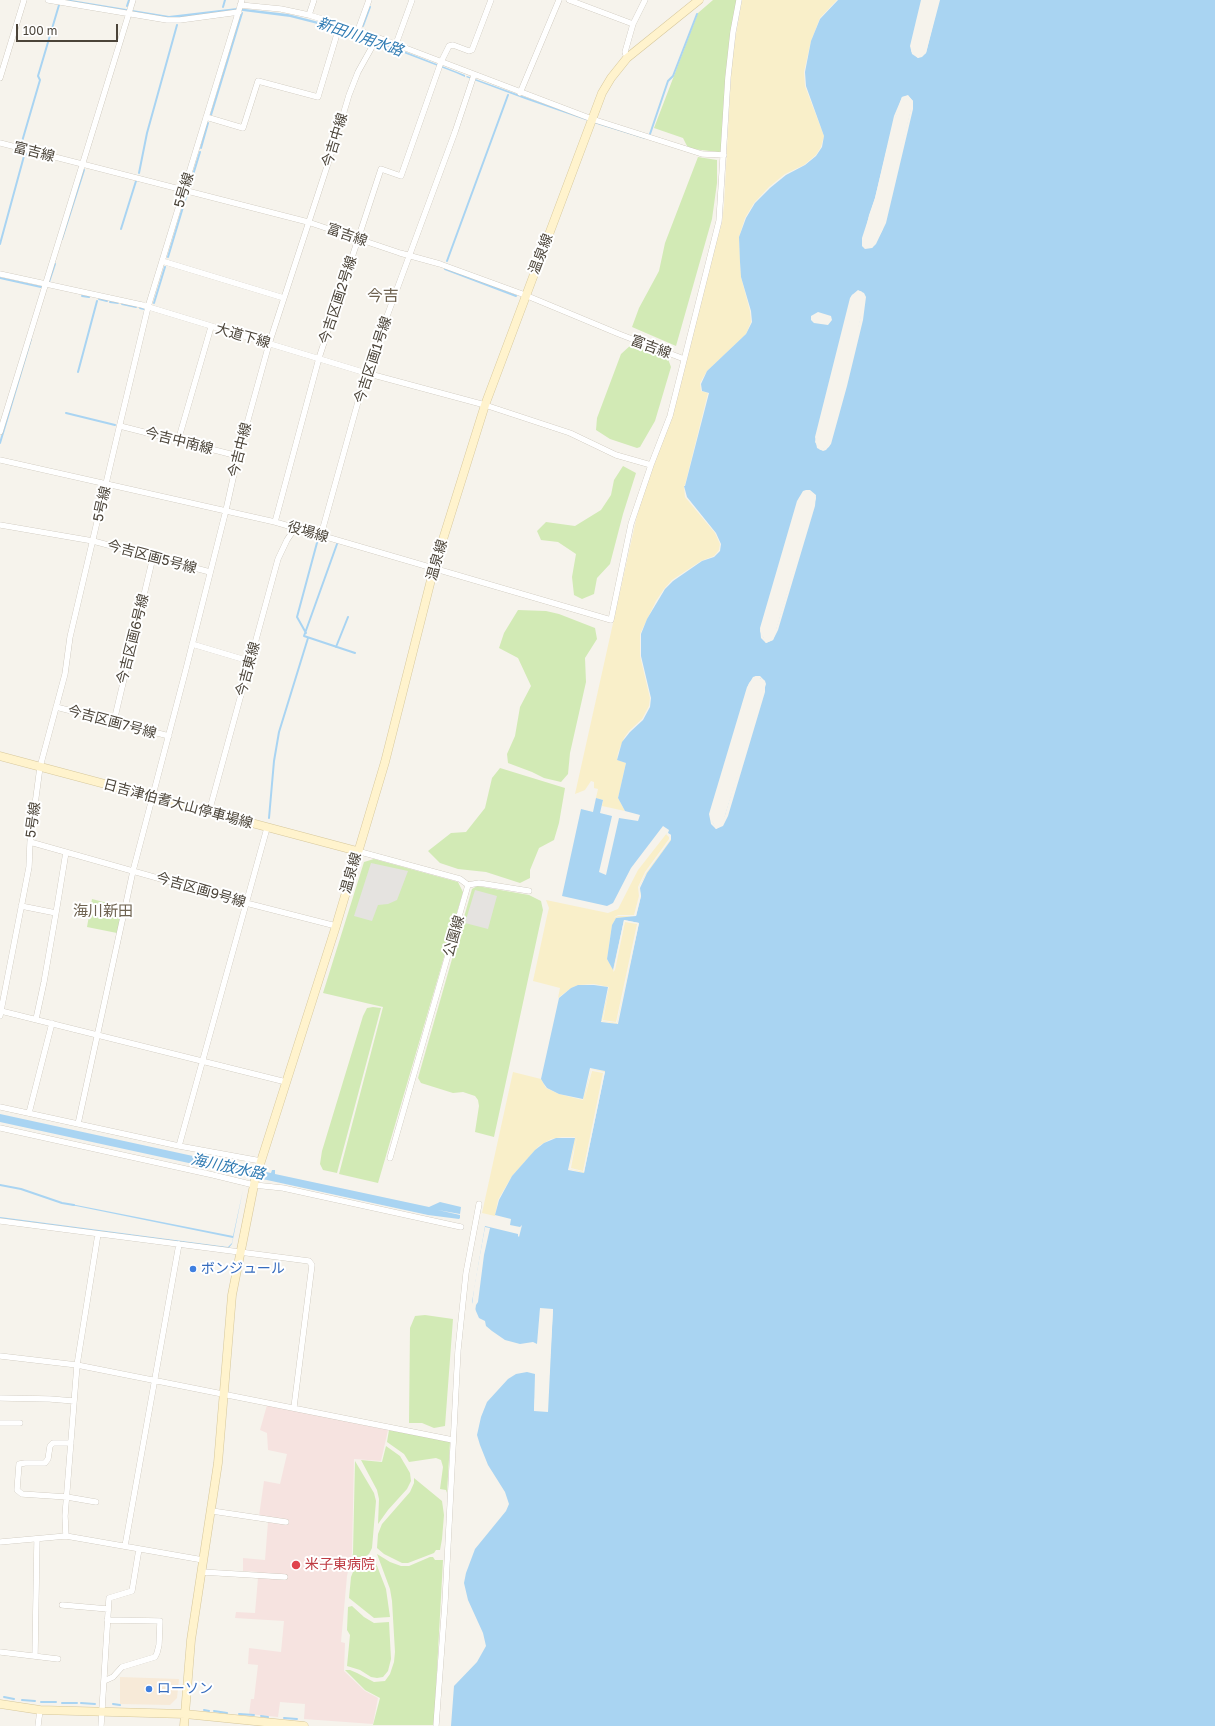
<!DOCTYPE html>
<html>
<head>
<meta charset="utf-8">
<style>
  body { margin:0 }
  #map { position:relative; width:1215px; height:1726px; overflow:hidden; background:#f6f3ec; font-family:"Golos Text",sans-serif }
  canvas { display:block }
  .scale { position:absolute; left:16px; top:24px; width:102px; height:18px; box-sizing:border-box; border:2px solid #4b4439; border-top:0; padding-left:5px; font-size:12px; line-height:14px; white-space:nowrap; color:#4b4439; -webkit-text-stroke:3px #fff; paint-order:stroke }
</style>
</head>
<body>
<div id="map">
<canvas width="1215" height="1726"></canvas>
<div class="scale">100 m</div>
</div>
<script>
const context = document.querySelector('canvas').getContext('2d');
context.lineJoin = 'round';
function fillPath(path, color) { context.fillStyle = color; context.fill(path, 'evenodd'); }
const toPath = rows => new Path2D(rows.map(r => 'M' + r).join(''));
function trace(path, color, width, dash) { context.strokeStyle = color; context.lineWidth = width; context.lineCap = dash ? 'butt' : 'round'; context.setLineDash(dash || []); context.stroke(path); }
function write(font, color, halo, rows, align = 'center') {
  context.font = font + ' "Golos Text","Noto Sans JP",sans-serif'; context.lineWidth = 4; context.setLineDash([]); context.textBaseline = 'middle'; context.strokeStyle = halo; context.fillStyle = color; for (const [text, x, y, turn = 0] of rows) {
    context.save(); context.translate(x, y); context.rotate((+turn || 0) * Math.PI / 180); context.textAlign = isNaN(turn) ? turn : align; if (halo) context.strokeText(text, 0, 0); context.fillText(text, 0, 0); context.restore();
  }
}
fillPath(toPath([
  [120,1677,179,1679,177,1698,170,1705,120,1704]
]), '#f7ead8');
fillPath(toPath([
  [267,1405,388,1430,381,1461,354,1459,352,1553,347,1576,341,1642,345,1643,344,1671,365,1691,378,1698,373,1724,304,1719,305,1704,280,1702,278,1717,249,1714,251,1699,254,1699,258,1665,248,1664,249,1648,281,1652,284,1621,235,1618,236,1612,255,1613,258,1578,257,1572,243,1571,243,1558,265,1560,268,1522,289,1524,289,1520,259,1516,264,1481,280,1484,287,1454,268,1450,267,1433,260,1430]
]), '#f6e3e0');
fillPath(toPath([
  [713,0,737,0,722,151,719,152,692,149,687,146,683,138,654,128,698,13],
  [698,157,717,160,717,183,712,219,676,346,632,327,639,308,659,271,665,243],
  [632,344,668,359,671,367,655,421,640,447,637,448,610,439,596,430,597,418,621,354],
  [623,466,636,473,623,514,610,564,597,578,594,594,582,599,574,595,572,577,576,554,558,542,541,540,537,531,546,522,575,526,601,510,611,495,614,480],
  [518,610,546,611,559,614,595,628,597,639,585,658,586,682,570,753,568,774,561,782,544,778,532,772,508,763,507,754,515,736,520,707,531,686,518,658,499,648,504,633],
  [500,768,565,788,559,823,554,840,539,848,530,870,530,878,520,883,486,872,458,869,440,863,428,851,451,833,466,832,485,808,492,778],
  [374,859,458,882,463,892,378,1183,339,1174,383,1007,323,993,364,862],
  [477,886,529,895,541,901,543,910,494,1137,475,1132,479,1106,478,1100,475,1096,463,1092,453,1093,421,1083,418,1078,472,889],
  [92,899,123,907,117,933,87,927],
  [373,1007,381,1008,337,1173,323,1170,320,1164,322,1151,363,1016,367,1008],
  [425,1315,453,1319,445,1426,434,1428,422,1423,409,1423,410,1328,415,1316],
  [389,1430,450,1442,447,1493,446,1490,440,1489,443,1467,441,1460,436,1458,409,1462,404,1454,387,1442],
  [386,1446,400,1456,410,1473,411,1481,407,1489,388,1510,378,1524,379,1499,377,1490,361,1460,382,1462],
  [355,1461,374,1493,376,1501,372,1548,369,1554,353,1565,349,1572,353,1553],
  [414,1478,442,1501,444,1515,442,1539,440,1550,436,1550,434,1553,408,1563,402,1563,384,1554,377,1548,378,1534,382,1524,410,1492,414,1483],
  [377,1554,390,1562,401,1566,409,1566,430,1557,433,1557,435,1560,443,1560,434,1725,373,1725,380,1698,365,1690,345,1670,350,1670,357,1673,374,1682,385,1681,390,1674,394,1662,395,1652,392,1601,390,1589],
  [372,1557,374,1558,386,1589,390,1617,374,1618,349,1598,351,1577,355,1567],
  [352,1606,364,1617,374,1623,389,1622,391,1659,388,1671,383,1677,377,1678,371,1677,360,1670,347,1666,350,1635,347,1630,348,1607]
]), '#d2eab5');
fillPath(toPath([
  [742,0,837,0,820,18,811,41,804,72,805,86,824,136,821,147,816,155,804,165,785,174,769,187,754,203,745,218,739,237,741,277,750,311,751,322,746,334,707,371,700,383,701,391,708,393,685,485,684,486,685,497,715,533,720,544,719,550,714,556,701,561,672,580,664,589,656,601,640,634,640,656,650,698,649,706,642,719,629,731,624,738,618,753,617,760,626,763,618,798,625,811,602,806,603,800,596,798,598,789,594,788,594,782,591,781,585,790,575,794,636,520,643,493,655,461,722,222,724,205,732,57],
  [667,833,671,836,671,840,647,873,639,887,641,896,636,916,616,918,612,925,607,959,613,970,624,920,639,923,617,1024,601,1021,609,987,594,984,578,985,571,988,558,998,560,988,533,981,547,916,549,908,546,900,608,913,618,909,638,870],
  [591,1069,605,1071,584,1173,569,1169,575,1137,562,1137,551,1139,539,1146,512,1176,498,1200,495,1216,482,1213,513,1072,541,1079,546,1088,559,1094,583,1100]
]), '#f9efc9');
fillPath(toPath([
  [371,863,408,871,397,900,388,904,378,905,372,921,354,916],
  [475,890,497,896,488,929,465,923]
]), '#e5e3e0');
fillPath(toPath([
  [55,0,71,0,169,16,237,8,288,14,350,30,465,75,465,77,456,73,349,32,290,17,235,10,169,19],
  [838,0,922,0,911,51,918,58,926,53,939,0,1215,0,1215,1726,451,1726,454,1686,477,1662,486,1646,483,1633,468,1600,464,1583,466,1573,475,1549,506,1511,509,1504,505,1492,488,1465,480,1445,477,1435,481,1417,487,1402,508,1379,516,1374,527,1372,535,1374,534,1411,548,1412,553,1309,540,1308,537,1344,533,1342,520,1344,505,1340,492,1331,486,1326,485,1321,479,1318,472,1302,485,1226,518,1234,518,1236,519,1237,522,1225,520,1227,510,1225,511,1219,495,1215,499,1200,512,1176,535,1150,544,1143,556,1138,575,1138,568,1170,584,1173,605,1071,590,1068,583,1099,559,1094,547,1088,544,1084,541,1079,559,998,571,988,578,985,594,985,608,987,601,1022,618,1024,639,923,624,920,613,970,607,959,612,925,616,918,636,916,641,896,640,888,647,873,671,840,671,835,668,833,669,830,663,826,631,868,613,903,607,906,562,896,581,809,593,812,596,798,603,800,600,813,612,816,599,872,606,875,619,818,638,821,640,815,625,811,618,798,626,763,617,760,622,742,630,732,643,720,650,707,651,698,641,656,641,634,647,619,665,589,673,581,702,561,714,557,720,551,721,544,716,533,687,497,684,486,685,486,709,393,702,391,701,384,707,371,746,334,752,322,751,311,741,277,740,262,739,237,746,218,755,203,770,188,786,175,805,165,816,156,822,147,824,136,806,86,805,72,811,41,820,19],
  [908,96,913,101,882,231,872,248,862,246,869,215,875,198,893,124,902,97],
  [861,291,865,297,846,386,829,447,820,450,815,442,852,295],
  [818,312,831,316,832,320,828,325,814,323,811,320,811,316],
  [807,490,815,495,816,498,773,640,766,643,760,631,800,497],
  [756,676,765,681,766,684,722,825,716,829,710,817,749,683],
  [467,76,600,124,646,138,645,139,600,125,525,99,466,77],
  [0,1114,271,1173,272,1170,275,1170,275,1174,429,1207,440,1202,461,1207,460,1214,438,1210,460,1215,460,1218,459,1219,428,1215,0,1122],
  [243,1190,232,1244,228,1249,0,1219,0,1217,228,1247,232,1243,233,1238,71,1205,71,1204,233,1236]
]), '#a9d4f2');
fillPath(toPath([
  [921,0,924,0,913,50,919,56,924,52,937,0,940,0,926,53,922,57,918,58,912,54,910,46],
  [908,95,913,101,913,109,886,223,876,244,872,248,865,249,862,246,862,238,875,198,894,116,902,97],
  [908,98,911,101,911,108,883,222,874,243,871,246,866,246,864,245,864,239,877,198,896,116,903,99],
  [858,290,864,293,866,297,863,320,847,386,831,444,826,450,823,451,817,448,815,437,850,298,852,295],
  [858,293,862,295,863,297,860,319,829,443,823,449,819,446,818,437,852,299],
  [806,490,810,490,816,495,815,506,778,630,773,640,766,643,761,638,760,628,797,501,803,491],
  [807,492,810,492,813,496,813,505,776,629,771,638,767,641,763,637,762,628,800,502,805,493],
  [756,676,760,676,765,681,765,692,728,816,723,826,716,829,711,824,709,814,747,687,753,677],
  [756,678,760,678,763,681,762,691,725,815,721,824,716,827,713,823,712,814,749,688,754,679],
  [667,833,671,835,671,839,646,873,639,887,641,896,636,916,618,916,613,918,618,915,634,915,639,896,638,887,645,872,669,839,669,837,666,834],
  [624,920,639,923,617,1023,602,1021,610,986,603,1020,616,1022,637,924,625,922,615,970,613,972],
  [591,1069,605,1072,584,1172,569,1169,577,1136,571,1168,583,1171,603,1073,592,1071,584,1101],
  [485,1227,490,1228,484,1255,478,1302,476,1305,475,1312,472,1306,474,1288],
  [541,1309,553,1309,547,1411,534,1410,537,1373,536,1409,546,1410,551,1311,542,1310,538,1346]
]), '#f6f3ec');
trace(toPath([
  [127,6,129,0],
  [223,7,225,0],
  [363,26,370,7],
  [211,115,242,13],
  [650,134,668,81,673,76,697,14],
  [21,145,40,80,38,76,59,5],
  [201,148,208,123],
  [139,173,147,133,177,25],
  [189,188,200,152],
  [121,229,136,181],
  [62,239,84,170],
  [0,244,24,156,27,154],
  [168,257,186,197,188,195],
  [447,261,508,95],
  [445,269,516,296],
  [0,278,41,287],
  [49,282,55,264],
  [82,296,89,297],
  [99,299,107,301],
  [110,302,118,303],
  [154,303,165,267],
  [122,304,136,307],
  [140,308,144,309],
  [78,372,97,301],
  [66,413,115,425],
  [0,443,31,339],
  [337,544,304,636,355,653],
  [306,633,297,617,318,539],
  [336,647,348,617],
  [269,818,274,761,279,732,308,638],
  [0,1185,21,1189,62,1203,74,1205],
  [4,1697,14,1699],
  [22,1700,35,1701],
  [41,1702,56,1702],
  [62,1703,77,1703],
  [81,1703,95,1704],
  [113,1704,120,1705],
  [204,1710,209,1711],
  [214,1711,227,1713],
  [239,1714,254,1715],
  [261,1716,268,1717],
  [284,1718,297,1719]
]), '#a9d4f2', 2);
const street = toPath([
  [48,0,167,20,180,20,239,12],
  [569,0,633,24],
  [240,5,281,9,309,15,358,30,592,119,702,154,724,155],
  [309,15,314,0],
  [358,30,369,0],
  [396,44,412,0],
  [627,58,625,52,633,24,645,0],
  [0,78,24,0],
  [520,93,559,0],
  [206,117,243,128,258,81,318,97,340,24],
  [0,143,308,222,400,253,440,264,525,295,619,334,684,359],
  [162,261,284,298],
  [0,274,142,305,366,373,485,405,570,433,616,455,651,465],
  [120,426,238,456],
  [0,432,133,0],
  [178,441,211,327],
  [0,460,275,522,611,620,631,524,651,465,670,416,719,221,728,77,733,32,739,0],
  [275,522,319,358,381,169,401,176,441,62,449,46,453,45,469,51,472,50,491,0],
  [0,525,93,541,210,572],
  [321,535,366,373,455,132,474,75],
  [192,644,249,661],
  [56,707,169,736],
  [114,721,153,557],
  [209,812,278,559,287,540,295,528],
  [30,842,246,903,336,926],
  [357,851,460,879,468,885,390,1158],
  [468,885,479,883,529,891],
  [21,906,56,913,66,852],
  [1,1011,286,1082],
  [0,1016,29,867,30,842,40,767,65,674,70,637,120,424,148,307,242,0],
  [36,1019,44,982,56,913],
  [0,1107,179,1146,261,1161],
  [29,1113,52,1023],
  [78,1124,133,871,185,673,226,510,238,456,269,344,334,145,349,95,358,72,377,38],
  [0,1128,213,1175,254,1185,283,1188,461,1227],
  [179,1146,267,828],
  [0,1221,309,1261,312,1265,294,1407],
  [0,1356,77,1365,453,1440],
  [0,1398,50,1399,74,1401],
  [0,1423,20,1423],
  [71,1443,53,1443,50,1446,48,1459,45,1463,25,1463,19,1464,17,1490,22,1494,67,1497,96,1502],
  [212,1511,286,1522],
  [66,1536,65,1516,77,1365,98,1234],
  [0,1542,66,1536,203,1560],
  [125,1546,179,1244],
  [202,1572,285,1577],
  [62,1605,108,1609],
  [0,1652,58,1659],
  [35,1656,37,1539],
  [104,1681,113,1677,122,1667,155,1657,157,1653,159,1645,160,1621,107,1620],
  [38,1726,40,1710],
  [101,1726,109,1598,132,1591,139,1549],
  [436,1726,445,1603,458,1350,466,1273,479,1204]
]);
const secondary = toPath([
  [0,756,357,851],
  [0,1704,40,1710,185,1714,304,1726],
  [184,1726,191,1640,218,1463,232,1295,255,1180,336,926,385,762,434,568,485,405,602,93,611,78,627,58,699,0]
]);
trace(street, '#c2bbae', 6);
trace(secondary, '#d6c79b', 9);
trace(street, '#fff', 5.5);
trace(secondary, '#fff3cd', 8);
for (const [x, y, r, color] of [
  [193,1269,4,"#3f7fe0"],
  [296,1565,5,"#e0444e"],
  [149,1689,4,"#3f7fe0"]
]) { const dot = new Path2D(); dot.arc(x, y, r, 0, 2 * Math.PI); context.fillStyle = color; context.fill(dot); trace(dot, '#fff', 1.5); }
write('14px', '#4b4439', '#fff', [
  ["今吉中線",335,140,-73],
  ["富吉線",34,152,14],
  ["5号線",184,190,-73],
  ["富吉線",347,235,19],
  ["温泉線",541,254,-69],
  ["今吉区画2号線",338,300,-72],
  ["大道下線",243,336,16],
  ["富吉線",651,347,20],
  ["今吉区画1号線",373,360,-72],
  ["今吉中南線",179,441,14],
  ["今吉中線",240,450,-76],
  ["5号線",102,504,-77],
  ["役場線",308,532,16],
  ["今吉区画5号線",152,557,15],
  ["温泉線",437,560,-74],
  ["今吉区画6号線",133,639,-76],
  ["今吉東線",248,669,-75],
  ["今吉区画7号線",112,722,15],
  ["日吉津伯耆大山停車場線",178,804,15],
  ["5号線",33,820,-82],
  ["温泉線",351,873,-74],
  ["今吉区画9号線",201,890,16],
  ["公園線",454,936,-74]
]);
write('14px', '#366cbe', '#fff', [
  ["ボンジュール",201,1269],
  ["ローソン",157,1689]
], 'left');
write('14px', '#be3a42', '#fff', [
  ["米子東病院",305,1565]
], 'left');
write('italic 15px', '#2e7ab2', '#fff', [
  ["新田川用水路",360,37,19],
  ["海川放水路",228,1167,12]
]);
write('15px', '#6e6250', '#fff', [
  ["海川新田",103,911]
]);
write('16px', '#6e6250', '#fff', [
  ["今吉",383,296]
]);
</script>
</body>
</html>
